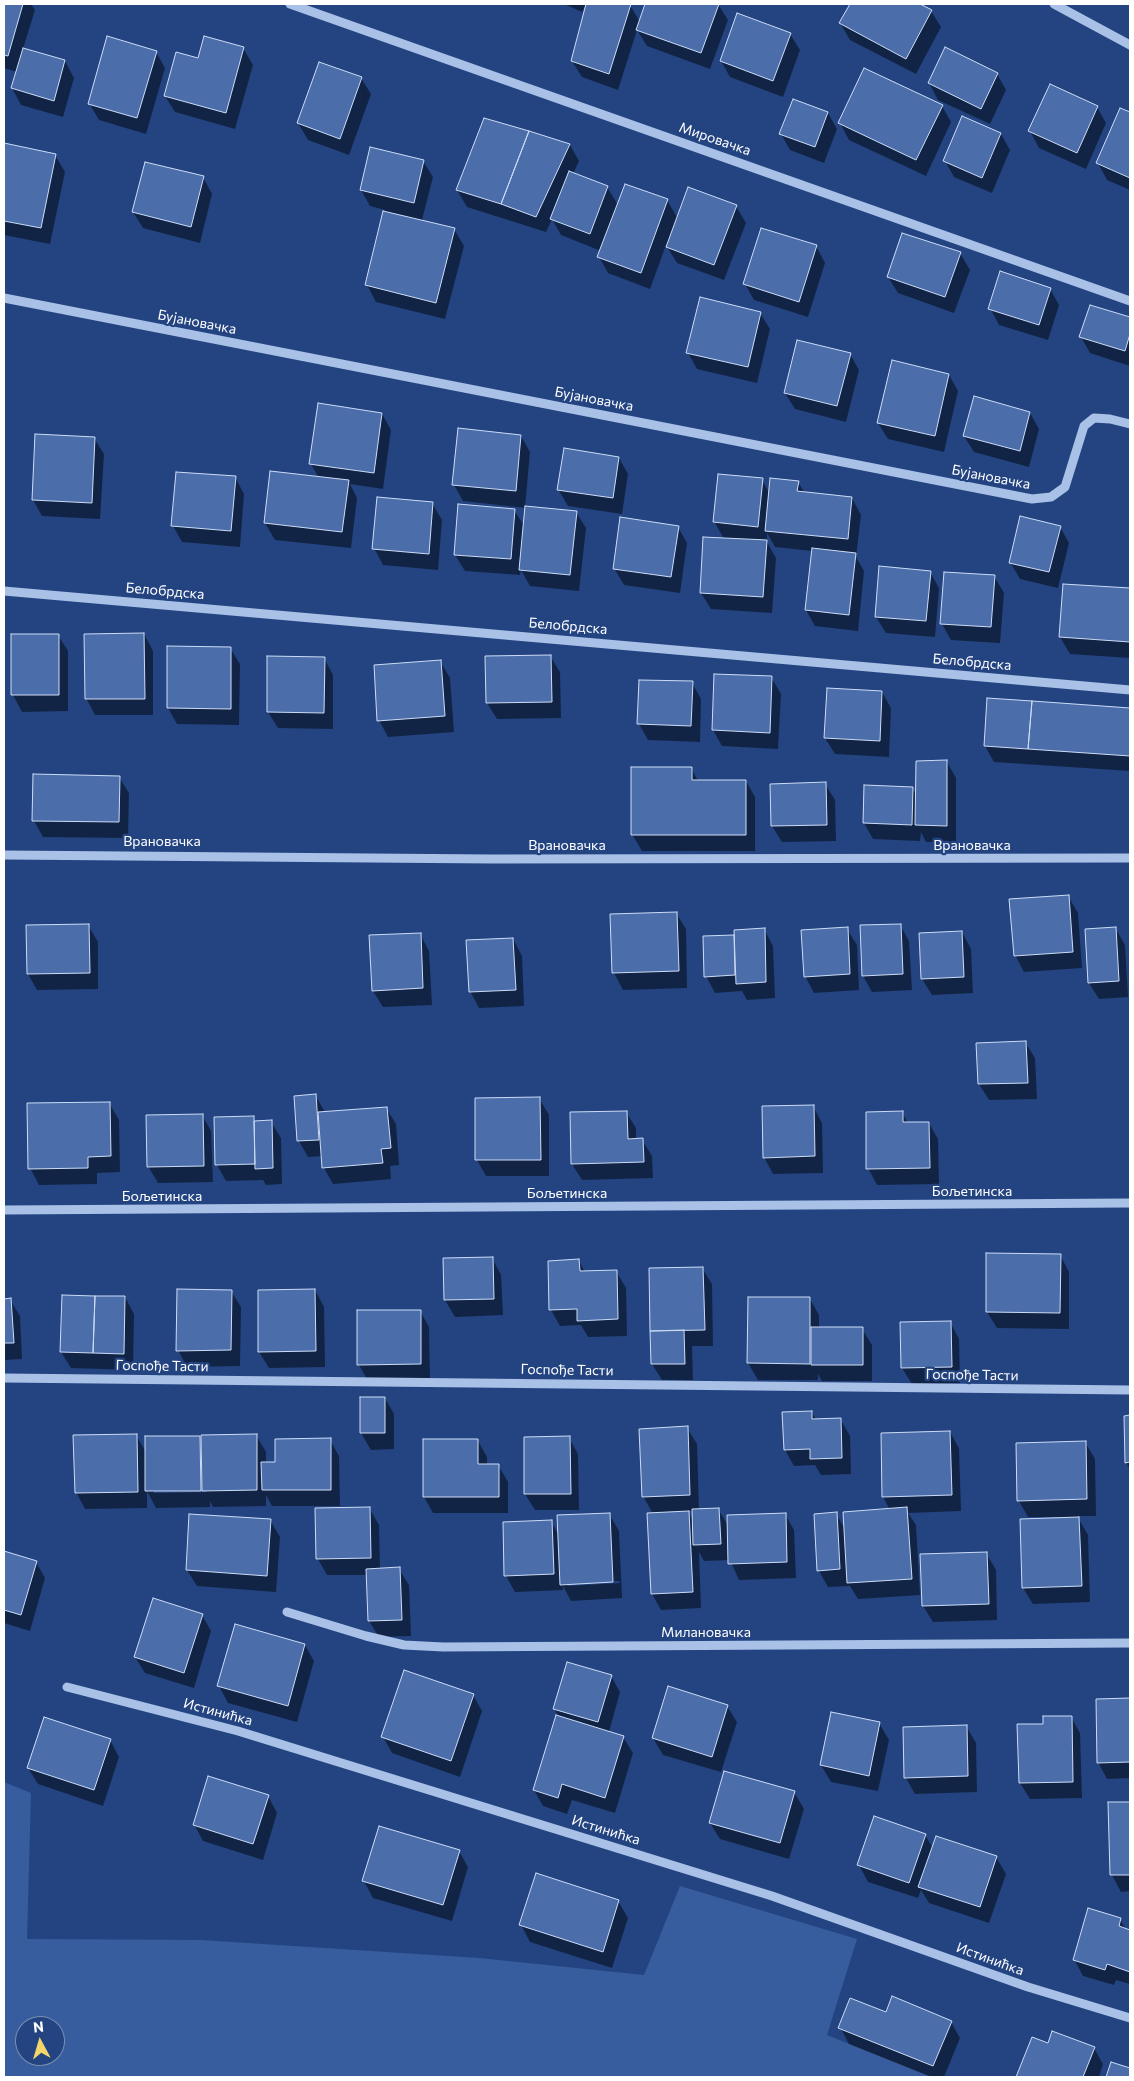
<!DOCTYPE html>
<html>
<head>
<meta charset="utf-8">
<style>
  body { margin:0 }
  #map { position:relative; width:1134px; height:2081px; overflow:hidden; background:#234481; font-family:Commissioner,sans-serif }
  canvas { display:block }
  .frame { position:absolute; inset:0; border:5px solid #fff; pointer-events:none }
  .north { position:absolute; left:15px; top:2016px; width:50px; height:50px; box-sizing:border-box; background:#234481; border:1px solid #7b8fb3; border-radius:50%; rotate:354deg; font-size:14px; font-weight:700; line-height:20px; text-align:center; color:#fff }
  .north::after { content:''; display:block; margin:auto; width:18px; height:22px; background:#f2d66c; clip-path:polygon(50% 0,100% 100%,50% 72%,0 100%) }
</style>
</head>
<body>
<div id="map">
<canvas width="1134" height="2081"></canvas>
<div class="frame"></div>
<div class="north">N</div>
</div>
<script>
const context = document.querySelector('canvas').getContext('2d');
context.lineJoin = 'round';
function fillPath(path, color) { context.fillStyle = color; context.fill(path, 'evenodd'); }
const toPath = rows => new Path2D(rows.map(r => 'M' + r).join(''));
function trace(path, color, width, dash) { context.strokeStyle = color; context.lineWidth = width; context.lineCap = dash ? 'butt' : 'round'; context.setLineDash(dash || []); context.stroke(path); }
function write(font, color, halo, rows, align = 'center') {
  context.font = font + ' Commissioner,sans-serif'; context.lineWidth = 4.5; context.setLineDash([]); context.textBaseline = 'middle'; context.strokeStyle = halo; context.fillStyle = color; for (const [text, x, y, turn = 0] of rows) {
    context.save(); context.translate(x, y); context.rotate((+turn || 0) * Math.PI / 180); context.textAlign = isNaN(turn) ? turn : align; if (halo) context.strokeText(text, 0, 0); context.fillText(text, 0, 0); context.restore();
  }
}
fillPath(toPath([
  [4,1782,31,1793,27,1939,201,1940,479,1958,644,1975,680,1886,857,1939,827,2035,933,2077,4,2077],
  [25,2026,55,2026,55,2056,25,2056]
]), '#375d9e');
fillPath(toPath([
  [4,4,31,4,35,10,23,49,65,61,74,78,63,117,21,105,12,88,17,72,4,68],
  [564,4,586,4,582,12],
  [588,4,630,5,640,22,646,4,718,4,728,20,710,69,647,46,637,30,618,90,582,77,572,61],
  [851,4,917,4,931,11,941,27,916,74,850,40,840,23],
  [790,34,800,50,783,97,730,77,721,61],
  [243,48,253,65,235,129,175,112,165,96,199,60],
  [156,52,165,68,146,134,99,120,89,103],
  [997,74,1006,90,990,124,938,100,929,83],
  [361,78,371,94,349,155,308,140,298,123],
  [942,106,951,122,926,176,849,140,840,123],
  [1097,107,1106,123,1086,169,1039,148,1030,131],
  [1121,110,1130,114,1130,190,1107,180,1098,163],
  [828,113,837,129,824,163,790,150,781,134],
  [484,120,570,145,579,161,573,174,607,187,618,205,667,200,678,219,736,206,746,223,724,280,677,263,666,245,650,289,608,273,599,257,601,251,561,235,552,219,546,232,467,207,457,190],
  [1001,134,1010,150,992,193,954,177,945,161],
  [4,145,55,155,65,172,50,244,4,235],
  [423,161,433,177,422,220,454,229,464,246,445,319,376,302,367,285,385,210,370,206,361,190],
  [203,177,212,194,200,243,143,228,133,212],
  [816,246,825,263,808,317,754,300,745,284],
  [960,253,970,270,954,313,898,293,888,277],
  [1050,289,1059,305,1048,340,999,325,990,308],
  [1090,306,1130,319,1130,366,1090,353,1081,337],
  [760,313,770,329,757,383,697,369,688,353],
  [850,354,859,370,846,422,795,409,785,393],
  [949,375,958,391,944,452,888,439,878,423],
  [1030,413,1039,429,1029,467,974,452,964,436],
  [382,414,391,430,383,489,350,484,357,498,351,548,275,540,265,523,319,478,311,464],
  [521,436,530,452,525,507,576,512,586,528,579,591,530,586,521,570,520,575,465,571,455,555,514,510,525,527,526,508,463,501,454,485],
  [94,438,104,454,100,519,42,516,33,500],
  [619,458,628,474,622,514,568,506,558,489],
  [235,477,244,494,240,547,182,542,173,526],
  [762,480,770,494,798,482,805,493,852,498,861,515,856,557,864,571,858,631,815,626,806,610,812,551,775,547,767,533,767,542,776,558,772,613,711,609,701,593,724,539,714,521],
  [432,503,442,520,438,570,383,565,374,548],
  [678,527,687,543,680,593,624,585,614,568],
  [1060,527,1069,543,1058,588,1020,579,1010,562],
  [930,572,939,588,935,637,886,633,876,617],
  [994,576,1004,593,1000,643,951,640,942,624],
  [1064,585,1130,590,1130,658,1070,654,1060,637],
  [144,634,153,651,153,715,95,715,86,698],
  [13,635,58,635,68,651,68,711,22,712,13,695],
  [230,648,240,664,239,725,177,724,168,708],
  [550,656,560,672,561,718,497,719,487,703],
  [324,658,333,675,333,729,278,728,268,712],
  [440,661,450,678,454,732,388,737,379,720],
  [771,677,781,694,778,749,722,746,713,730],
  [692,683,701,699,700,742,648,740,639,724],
  [882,692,891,708,889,757,835,754,825,738],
  [988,699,1130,709,1130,771,994,762,985,746],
  [947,762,956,778,956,842,926,842,921,832,920,841,873,839,864,823,912,788,917,796],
  [691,768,698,781,746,781,755,797,755,851,642,851,632,834],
  [119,777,129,793,128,838,43,837,34,821],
  [825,784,835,800,836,841,782,842,772,826],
  [1068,896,1078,913,1082,968,1024,972,1015,955],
  [676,913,686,929,687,988,623,990,614,973,612,915],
  [88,925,98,942,98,989,37,990,28,974],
  [900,925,909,941,912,990,872,992,863,976],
  [764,929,773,946,775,998,747,1000,742,991,715,993,706,976,705,938,735,936],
  [847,929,857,945,859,990,814,993,805,976],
  [1116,929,1125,945,1128,997,1099,999,1089,983,1086,930],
  [962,932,971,949,973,993,932,995,922,979],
  [420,934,429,951,432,1005,383,1007,373,991,370,937],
  [513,939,522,956,524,1006,479,1008,470,991],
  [1025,1042,1035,1058,1037,1099,989,1100,979,1084],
  [315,1095,325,1112,386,1108,396,1124,399,1165,390,1166,391,1179,333,1184,324,1168,323,1156,308,1157,299,1141],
  [539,1098,549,1115,549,1176,486,1176,477,1160],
  [109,1103,119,1120,120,1172,97,1173,97,1184,39,1185,30,1168],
  [813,1106,822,1123,823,1173,773,1174,764,1157],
  [626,1112,636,1128,636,1140,642,1140,652,1156,653,1178,582,1180,572,1164],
  [902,1112,908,1123,929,1123,938,1139,939,1184,877,1185,868,1168],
  [202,1115,211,1131,213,1182,158,1183,148,1166],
  [253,1117,256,1122,271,1122,281,1138,282,1184,266,1185,263,1180,226,1181,217,1165],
  [1060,1255,1069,1272,1069,1329,997,1328,987,1312],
  [492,1258,501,1275,503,1315,455,1317,445,1300,444,1260],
  [579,1261,585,1272,616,1271,626,1288,627,1336,588,1337,581,1325,560,1326,551,1310],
  [702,1268,712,1284,713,1346,692,1346,693,1380,662,1380,652,1364],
  [315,1290,324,1307,325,1367,269,1368,259,1352],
  [231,1291,241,1307,240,1366,187,1367,178,1350],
  [125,1297,134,1314,133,1370,71,1368,61,1352],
  [749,1298,810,1299,819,1315,819,1328,862,1329,872,1345,872,1381,822,1381,818,1374,818,1380,758,1380,748,1363],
  [4,1300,10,1300,20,1316,22,1359,4,1360],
  [420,1311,429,1327,430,1380,368,1381,359,1365],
  [950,1322,959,1339,960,1383,912,1384,902,1368],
  [361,1398,385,1398,394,1414,394,1449,371,1450,361,1433],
  [812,1412,816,1420,841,1420,850,1436,851,1474,821,1475,815,1465,794,1466,785,1450],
  [1125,1417,1130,1417,1130,1470,1126,1462],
  [687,1428,697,1444,699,1510,718,1509,729,1527,785,1514,794,1530,796,1578,739,1580,730,1560,704,1561,699,1552,701,1608,661,1610,652,1594,653,1514,643,1496],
  [688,1511,693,1511,694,1522],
  [950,1432,959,1448,961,1511,908,1513,916,1525,920,1595,858,1599,850,1586,828,1587,819,1571,836,1514,845,1529,890,1510,883,1497],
  [136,1435,146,1452,146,1437,256,1435,266,1452,266,1463,276,1463,330,1440,339,1456,340,1506,272,1506,266,1495,266,1506,213,1507,210,1501,210,1507,156,1508,147,1491,147,1508,85,1509,76,1492],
  [207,1489,207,1492,154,1493,154,1490],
  [569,1438,578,1454,579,1510,535,1510,525,1494],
  [478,1441,487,1457,487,1465,498,1465,508,1482,508,1513,433,1513,424,1497],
  [1085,1442,1095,1459,1096,1516,1077,1516,1088,1535,1090,1602,1033,1604,1023,1588,1059,1517,1028,1517,1019,1501],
  [369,1508,379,1525,380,1569,399,1569,409,1585,411,1636,379,1637,369,1621,368,1575,327,1575,318,1559],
  [609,1514,619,1531,622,1598,571,1601,563,1586,563,1590,515,1592,506,1576,551,1522,559,1535],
  [619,1581,620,1583,568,1586,568,1583],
  [270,1520,280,1537,276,1592,197,1586,187,1570],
  [4,1553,36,1562,45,1578,30,1631,4,1623],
  [986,1553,996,1570,997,1620,933,1622,923,1606],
  [202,1615,211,1631,194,1688,145,1673,135,1657],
  [305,1645,314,1661,297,1722,228,1703,219,1686],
  [611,1676,620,1692,609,1732,623,1737,633,1753,615,1813,572,1800,567,1814,543,1806,534,1790,559,1717,554,1709],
  [473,1695,482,1711,460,1777,392,1753,383,1737],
  [1097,1700,1130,1700,1130,1778,1107,1779,1098,1762],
  [727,1706,737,1722,721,1772,663,1755,653,1738],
  [1071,1717,1080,1733,1082,1798,1030,1799,1020,1783,1045,1725],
  [879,1723,889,1740,878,1791,831,1782,821,1765],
  [966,1726,976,1743,977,1792,915,1794,906,1778],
  [110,1740,119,1757,103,1806,38,1784,28,1768],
  [794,1792,804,1809,789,1859,720,1839,710,1823],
  [268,1796,277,1813,263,1860,203,1841,194,1824],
  [1130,1803,1130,1891,1121,1892,1112,1875,1109,1804],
  [925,1835,933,1848,996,1857,1006,1874,989,1923,929,1903,921,1890,918,1898,868,1882,859,1865],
  [459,1851,468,1867,452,1921,373,1898,364,1881],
  [618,1901,628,1918,612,1968,530,1942,521,1925],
  [1120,1919,1126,1930,1130,1931,1130,1984,1116,1980,1114,1985,1083,1976,1074,1959],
  [887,2013,951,2022,960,2038,944,2077,931,2077,849,2044,840,2027],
  [1032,2038,1049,2044,1094,2048,1103,2064,1099,2077,1018,2077]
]), '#0007');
const building = toPath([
  [4,4,23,4,8,56,4,55,4,4],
  [586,4,631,4,609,74,571,61,586,4],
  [645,4,719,4,701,53,636,30,645,4],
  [850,4,920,4,932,10,906,59,839,23,850,4],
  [737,13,791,33,773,81,720,61,737,13],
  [107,36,157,51,137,118,88,104,107,36],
  [204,36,244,47,226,113,164,96,176,52,198,58,204,36],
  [945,47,998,73,981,109,928,83,945,47],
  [23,48,65,60,54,101,11,88,23,48],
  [319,62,362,77,340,139,297,123,319,62],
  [864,68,943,105,916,160,838,123,864,68],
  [1050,84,1098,106,1077,153,1028,131,1050,84],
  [793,99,828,112,815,147,779,134,793,99],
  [1120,108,1130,112,1130,178,1096,163,1120,108],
  [962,116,1001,133,982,178,943,161,962,116],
  [484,118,529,131,501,204,456,190,484,118],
  [529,131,570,144,536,217,501,204,529,131],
  [4,143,56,154,41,228,4,221,4,143],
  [370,147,424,160,414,203,360,190,370,147],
  [145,162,204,176,191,227,132,212,145,162],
  [569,171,608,186,590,234,550,219,569,171],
  [625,184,668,199,641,273,597,257,625,184],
  [688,187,737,205,714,265,666,247,688,187],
  [383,211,455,228,436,303,365,285,383,211],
  [761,228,817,245,799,302,743,284,761,228],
  [902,233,961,252,945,297,887,277,902,233],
  [1000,271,1051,288,1039,325,988,309,1000,271],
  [700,297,761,312,748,367,686,353,700,297],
  [1090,305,1130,317,1130,334,1125,351,1079,337,1090,305],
  [797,340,851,353,837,406,784,393,797,340],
  [892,360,949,374,935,436,877,423,892,360],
  [974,396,1030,412,1020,451,963,436,974,396],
  [318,403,382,413,374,473,309,464,318,403],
  [458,428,521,435,516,491,452,485,458,428],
  [35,434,95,437,92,503,32,500,35,434],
  [564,448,619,457,613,498,557,490,564,448],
  [270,471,349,480,342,532,264,523,270,471],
  [176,472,236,476,231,531,171,526,176,472],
  [718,474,763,478,758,527,713,522,718,474],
  [770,478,799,481,797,491,852,497,848,539,765,531,770,478],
  [377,497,433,502,429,554,372,549,377,497],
  [458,504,515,509,511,559,454,555,458,504],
  [525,506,577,511,570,575,519,570,525,506],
  [1020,516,1061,526,1049,572,1009,563,1020,516],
  [620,517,679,526,671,577,613,569,620,517],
  [703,537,767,540,763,597,700,593,703,537],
  [812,548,856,553,849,615,805,610,812,548],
  [879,566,931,571,926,621,875,617,879,566],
  [944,572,995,575,991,627,940,624,944,572],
  [1063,584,1130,588,1130,642,1059,637,1063,584],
  [144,633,145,699,85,699,84,634,144,633],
  [11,634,59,634,59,695,11,695,11,634],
  [167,646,231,647,231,709,167,708,167,646],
  [551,655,552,702,486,703,485,656,551,655],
  [267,656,325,657,324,713,267,712,267,656],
  [441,660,445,716,377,721,374,665,441,660],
  [714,674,772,676,770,733,712,730,714,674],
  [639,680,693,681,691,726,637,724,639,680],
  [827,688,882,691,880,741,824,738,827,688],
  [987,698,1032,701,1028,749,984,746,987,698],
  [1032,701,1130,708,1130,756,1028,749,1032,701],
  [947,760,947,826,915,825,916,761,947,760],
  [631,767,692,767,692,780,746,780,746,835,631,835,631,767],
  [33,774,120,776,119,822,32,821,33,774],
  [826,782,827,825,771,826,770,784,826,782],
  [864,785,913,787,912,825,863,823,864,785],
  [1069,895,1073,952,1014,956,1009,899,1069,895],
  [677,912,679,971,612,973,610,914,677,912],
  [89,924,90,973,27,974,26,925,89,924],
  [901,924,903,974,862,976,860,925,901,924],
  [848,927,850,974,804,977,801,930,848,927],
  [1116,927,1119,981,1088,983,1085,929,1116,927],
  [765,928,766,982,736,984,734,930,765,928],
  [962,931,964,977,921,979,919,933,962,931],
  [421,933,423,988,372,991,369,935,421,933],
  [734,935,735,975,704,977,703,936,734,935],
  [513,938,516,990,469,992,466,940,513,938],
  [1026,1041,1028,1083,978,1084,976,1043,1026,1041],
  [316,1094,319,1140,297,1141,294,1096,316,1094],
  [540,1097,541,1160,475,1160,475,1098,540,1097],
  [110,1102,111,1156,88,1157,88,1168,28,1169,27,1103,110,1102],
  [814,1105,815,1156,763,1158,762,1106,814,1105],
  [387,1107,391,1148,381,1149,383,1163,322,1168,318,1112,387,1107],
  [627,1111,628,1139,643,1138,644,1162,571,1164,570,1112,627,1111],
  [903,1111,903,1122,929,1122,930,1168,866,1169,866,1112,903,1111],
  [203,1114,204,1166,147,1167,146,1115,203,1114],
  [254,1116,255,1164,215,1165,214,1117,254,1116],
  [272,1120,273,1168,255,1169,254,1121,272,1120],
  [986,1253,1061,1254,1060,1313,986,1312,986,1253],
  [493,1257,494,1299,444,1300,443,1258,493,1257],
  [579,1259,580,1271,617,1270,618,1319,577,1321,577,1309,549,1310,548,1261,579,1259],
  [703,1267,705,1330,650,1331,649,1268,703,1267],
  [177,1289,232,1290,231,1350,176,1351,177,1289],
  [315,1289,316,1351,258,1352,258,1290,315,1289],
  [62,1295,95,1296,93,1353,60,1352,62,1295],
  [95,1296,125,1296,124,1354,93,1353,95,1296],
  [748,1297,810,1297,810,1364,747,1363,748,1297],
  [11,1298,14,1343,4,1343,4,1299,11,1298],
  [357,1310,421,1310,421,1364,357,1365,357,1310],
  [951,1321,952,1367,901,1368,900,1322,951,1321],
  [811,1327,863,1327,863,1365,811,1365,811,1327],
  [684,1330,685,1364,651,1364,650,1331,684,1330],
  [360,1397,385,1397,385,1433,360,1433,360,1397],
  [812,1411,812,1419,841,1418,842,1458,810,1459,810,1449,784,1450,782,1412,812,1411],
  [1130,1415,1130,1462,1125,1463,1124,1416,1130,1415],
  [688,1426,690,1495,642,1497,639,1429,688,1426],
  [950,1431,952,1495,882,1497,881,1433,950,1431],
  [137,1434,138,1492,75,1493,73,1435,137,1434],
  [257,1434,257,1490,202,1491,201,1435,257,1434],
  [145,1436,200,1436,201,1491,145,1491,145,1436],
  [570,1436,571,1494,524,1494,524,1437,570,1436],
  [331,1438,331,1490,262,1490,261,1462,275,1462,275,1439,331,1438],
  [423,1439,478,1439,478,1464,499,1464,499,1497,423,1497,423,1439],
  [1086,1441,1087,1499,1017,1501,1016,1443,1086,1441],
  [370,1507,371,1558,316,1559,315,1508,370,1507],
  [907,1507,912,1579,847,1583,843,1512,907,1507],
  [719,1508,721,1544,693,1545,692,1509,719,1508],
  [689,1511,693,1592,651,1594,647,1513,689,1511],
  [837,1512,840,1569,817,1571,814,1514,837,1512],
  [610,1513,613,1582,560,1585,557,1515,610,1513],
  [786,1513,787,1562,728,1564,727,1515,786,1513],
  [189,1514,271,1519,267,1576,186,1570,189,1514],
  [1079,1517,1082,1586,1022,1588,1020,1519,1079,1517],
  [552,1520,554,1574,504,1576,503,1522,552,1520],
  [4,1551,37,1561,21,1615,4,1610,4,1551],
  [987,1552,989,1604,922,1606,920,1554,987,1552],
  [400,1567,402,1620,368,1621,366,1569,400,1567],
  [153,1598,203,1614,184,1673,134,1657,153,1598],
  [235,1624,305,1644,288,1706,217,1686,235,1624],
  [567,1662,612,1675,598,1722,553,1709,567,1662],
  [404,1670,474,1694,451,1761,381,1737,404,1670],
  [668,1686,728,1705,712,1757,652,1738,668,1686],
  [1130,1698,1130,1762,1097,1763,1096,1699,1130,1698],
  [831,1712,880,1722,869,1776,820,1765,831,1712],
  [556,1715,624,1736,605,1798,562,1784,558,1798,533,1790,556,1715],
  [1043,1716,1072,1716,1073,1782,1019,1783,1017,1724,1043,1724,1043,1716],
  [44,1717,111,1739,94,1790,27,1768,44,1717],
  [967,1725,968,1776,904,1778,903,1727,967,1725],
  [724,1771,795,1791,780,1843,709,1823,724,1771],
  [208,1776,269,1795,253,1844,193,1825,208,1776],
  [1108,1802,1130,1802,1130,1875,1110,1875,1108,1802],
  [874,1816,926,1834,909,1883,857,1865,874,1816],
  [379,1826,460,1850,443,1905,362,1881,379,1826],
  [936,1836,997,1856,980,1907,918,1887,936,1836],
  [536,1873,619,1900,603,1952,519,1925,536,1873],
  [1088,1908,1121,1918,1119,1926,1130,1930,1130,1972,1107,1964,1105,1970,1073,1960,1088,1908],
  [892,1996,952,2021,933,2066,838,2028,850,1998,886,2012,892,1996],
  [1052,2031,1095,2047,1083,2077,1016,2077,1032,2037,1048,2043,1052,2031],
  [1111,2062,1130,2068,1130,2077,1106,2077,1111,2062]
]);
fillPath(building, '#4b6eaa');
trace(building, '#cddcf6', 1);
trace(toPath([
  [290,4,1130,301],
  [1054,4,1130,45],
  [4,298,1032,499,1051,497,1065,487,1084,426,1094,418,1110,419,1130,424],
  [4,591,1130,690],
  [4,855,492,859,1130,858],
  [4,1210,1130,1203],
  [4,1378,1130,1390],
  [287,1612,366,1636,404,1645,443,1647,1130,1643],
  [67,1687,238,1731,772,1896,1028,1987,1130,2018]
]), '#a9c0e7', 9);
write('14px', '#fff', '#234481', [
  ["Мировачка",715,139,19],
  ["Бујановачка",197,322,11],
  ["Бујановачка",594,399,11],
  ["Бујановачка",991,477,11],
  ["Белобрдска",165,591,5],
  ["Белобрдска",568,626,5],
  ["Белобрдска",972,662,5],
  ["Врановачка",162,841],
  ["Врановачка",567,845],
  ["Врановачка",972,845],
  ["Бољетинска",972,1191],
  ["Бољетинска",567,1193],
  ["Бољетинска",162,1196],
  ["Госпође Тасти",162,1366,1],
  ["Госпође Тасти",567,1370,1],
  ["Госпође Тасти",972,1375,1],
  ["Милановачка",706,1632],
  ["Истинићка",218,1712,15],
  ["Истинићка",606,1830,17],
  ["Истинићка",990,1959,20]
]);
</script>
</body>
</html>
